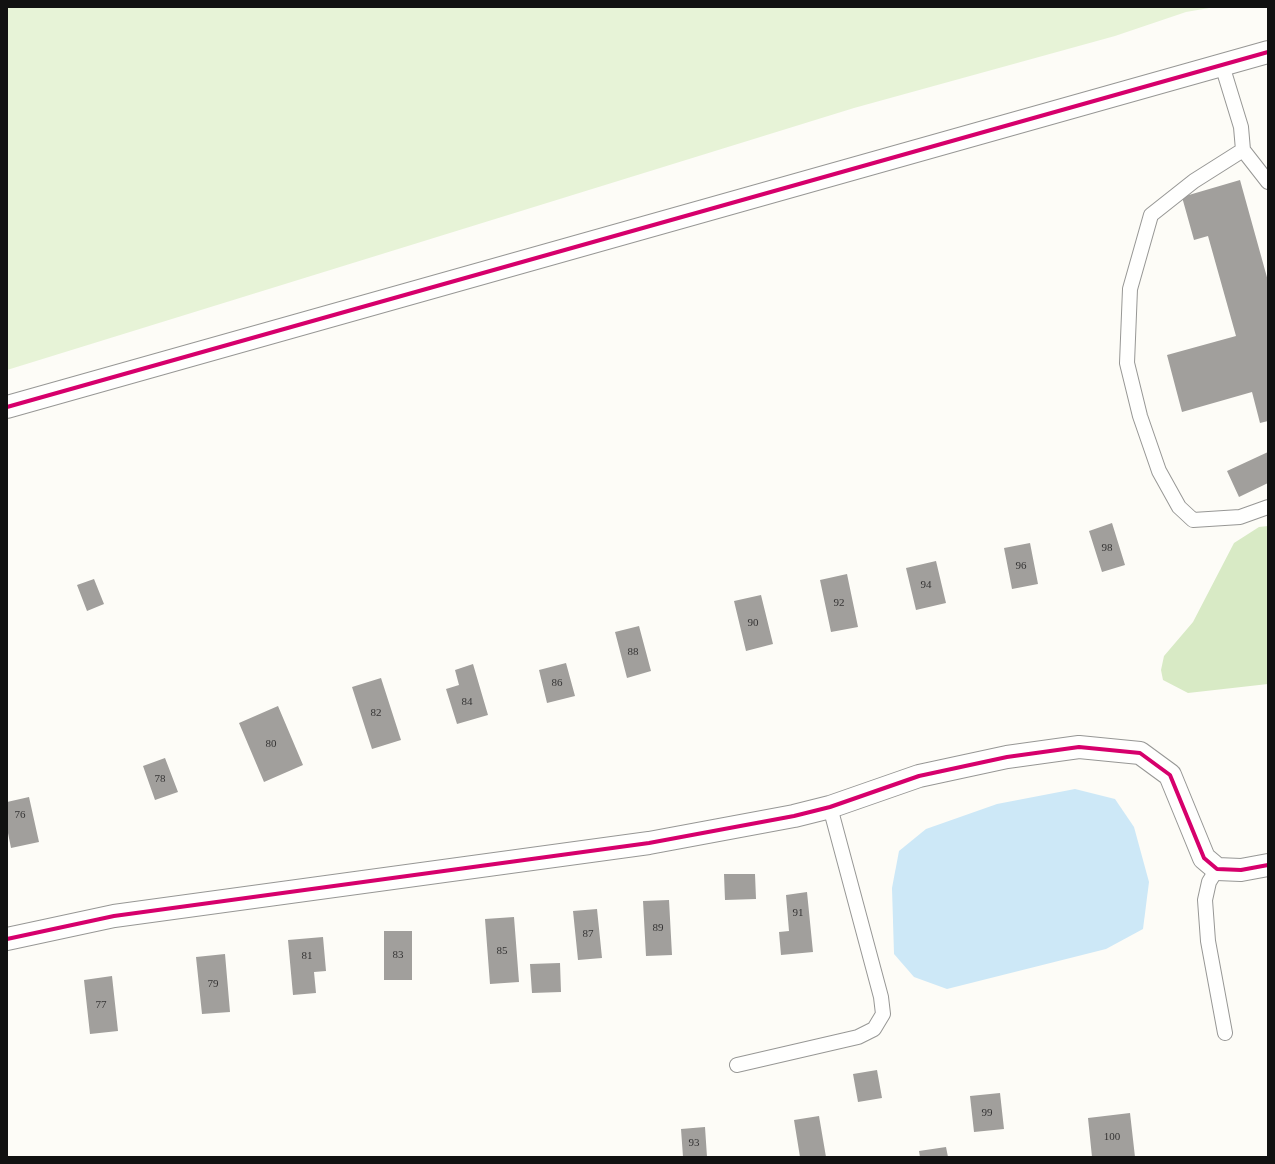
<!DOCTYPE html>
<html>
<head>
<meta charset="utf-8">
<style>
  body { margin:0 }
  #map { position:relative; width:1275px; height:1164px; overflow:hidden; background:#fdfcf7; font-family:Georgia,serif }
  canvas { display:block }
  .frame { position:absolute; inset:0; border:8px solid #111; pointer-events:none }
</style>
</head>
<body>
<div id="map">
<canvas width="1275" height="1164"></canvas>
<div class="frame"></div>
</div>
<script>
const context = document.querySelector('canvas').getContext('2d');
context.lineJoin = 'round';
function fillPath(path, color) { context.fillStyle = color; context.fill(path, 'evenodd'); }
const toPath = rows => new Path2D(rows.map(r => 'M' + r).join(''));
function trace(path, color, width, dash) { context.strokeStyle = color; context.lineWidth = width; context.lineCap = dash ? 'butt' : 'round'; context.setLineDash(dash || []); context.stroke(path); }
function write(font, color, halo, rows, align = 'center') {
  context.font = font + ' Georgia,serif'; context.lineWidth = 4; context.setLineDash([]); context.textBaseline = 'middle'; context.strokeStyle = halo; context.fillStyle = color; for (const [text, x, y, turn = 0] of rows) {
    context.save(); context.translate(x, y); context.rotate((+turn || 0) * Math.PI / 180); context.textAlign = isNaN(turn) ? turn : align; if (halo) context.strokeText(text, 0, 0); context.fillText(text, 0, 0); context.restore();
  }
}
fillPath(toPath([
  [7,7,1215,7,1186,12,1115,36,854,108,7,370]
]), '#e7f3d7');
fillPath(toPath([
  [1268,526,1268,684,1188,693,1163,680,1161,670,1164,656,1193,622,1234,543,1259,527]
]), '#d8eac5');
fillPath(toPath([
  [1075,789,1115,799,1134,827,1149,882,1143,929,1106,949,947,989,914,977,894,954,892,888,899,851,926,829,997,804]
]), '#cde8f7');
fillPath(toPath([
  [1240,180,1268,281,1268,421,1260,423,1252,392,1182,412,1167,355,1236,336,1208,236,1194,240,1182,197],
  [1268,452,1268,483,1239,497,1227,471],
  [1112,523,1125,565,1102,572,1089,531],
  [1030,543,1038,584,1012,589,1004,548],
  [936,561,946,603,916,610,906,568],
  [847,574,858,627,831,632,820,580],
  [94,579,104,604,87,611,77,585],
  [761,595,773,644,746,651,734,601],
  [639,626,651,671,627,678,615,632],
  [566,663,575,696,547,703,539,670],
  [473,664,488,715,457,724,446,689,459,685,455,670],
  [381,678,401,740,372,749,352,687],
  [278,706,303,765,264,782,239,723],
  [165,758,178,792,155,800,143,766],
  [29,797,39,842,11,848,7,828,7,802],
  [724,874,755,874,756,899,725,900],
  [807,892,813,952,781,955,779,932,789,931,786,895],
  [669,900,672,955,646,956,643,901],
  [597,909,602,958,578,960,573,911],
  [514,917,519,982,490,984,485,919],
  [384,931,412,931,412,980,384,980],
  [323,937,326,971,314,972,316,993,293,995,288,940],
  [225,954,230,1012,202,1014,196,957],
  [560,963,561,992,532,993,530,964],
  [112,976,118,1031,90,1034,84,980],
  [877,1070,882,1098,858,1102,853,1074],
  [1000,1093,1004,1129,974,1132,970,1096],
  [1130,1113,1135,1157,1092,1157,1088,1118],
  [819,1116,826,1157,800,1157,794,1120],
  [705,1127,707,1157,683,1157,681,1129],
  [946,1147,948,1157,920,1157,919,1151]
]), '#a19f9c');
const service = toPath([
  [1222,65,1241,127,1243,150,1268,182],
  [1243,150,1194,181,1151,215,1130,289,1127,363,1140,416,1159,471,1179,507,1193,520,1240,517,1268,507],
  [1217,869,1209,882,1205,900,1208,941,1225,1033],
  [737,1065,858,1037,874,1029,883,1014,881,997,830,807]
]);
const minor = toPath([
  [7,939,114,916,649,843,794,816,830,807,919,776,1007,757,1079,747,1140,753,1170,775,1204,858,1217,869,1241,870,1268,865]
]);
const tertiary = toPath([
  [7,407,1268,52]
]);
trace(service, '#979795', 16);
trace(minor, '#979795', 24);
trace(tertiary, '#979795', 24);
trace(service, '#fffffe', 14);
trace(minor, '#fffffe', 22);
trace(tertiary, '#fffffe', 22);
trace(toPath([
  [7,407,1268,52],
  [7,939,114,916,649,843,794,816,830,807,919,776,1007,757,1079,747,1140,753,1170,775,1204,858,1217,869,1241,870,1268,865]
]), '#d6006c', 4);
write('11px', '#353434', null, [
  ["98",1107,548],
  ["96",1021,566],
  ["94",926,585],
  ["92",839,603],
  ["90",753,623],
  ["88",633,652],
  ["86",557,683],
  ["84",467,702],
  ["82",376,713],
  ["80",271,744],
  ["78",160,779],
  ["76",20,815],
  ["91",798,913],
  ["89",658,928],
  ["87",588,934],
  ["85",502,951],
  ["83",398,955],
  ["81",307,956],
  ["79",213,984],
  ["77",101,1005],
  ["99",987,1113],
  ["100",1112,1137],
  ["93",694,1143]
]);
</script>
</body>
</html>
